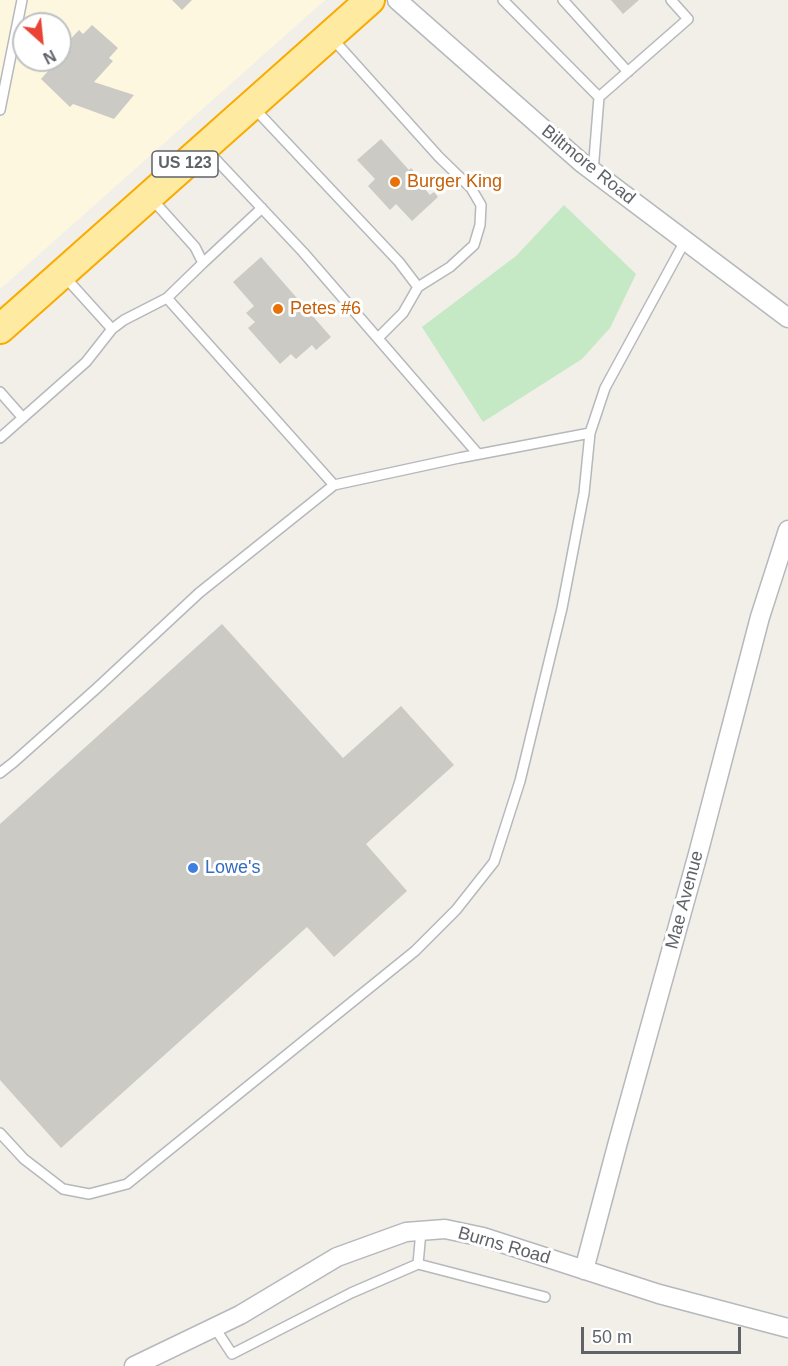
<!DOCTYPE html>
<html>
<head>
<meta charset="utf-8">
<style>
  body { margin:0 }
  #map { position:relative; width:788px; height:1366px; overflow:hidden; background:#f1efe8; font-family:Helvetica,sans-serif }
  canvas { display:block }
  .north { position:absolute; left:12px; top:12px; width:60px; height:60px; box-sizing:border-box; background:#fff; border:2px solid #bfc1c3; border-radius:50%; rotate:153deg; font-size:16px; font-weight:700; line-height:24px; text-align:center; color:#5f6368 }
  .north::after { content:''; display:block; margin:auto; width:21px; height:27px; background:#ea4335; clip-path:polygon(50% 0,100% 100%,50% 72%,0 100%) }
  .scale { position:absolute; left:581px; top:1327px; width:160px; height:27px; box-sizing:border-box; border:3px solid #5f6368; border-top:0; padding-left:8px; font-size:18px; line-height:21px; white-space:nowrap; color:#5f6368; -webkit-text-stroke:4px #fff; paint-order:stroke }
</style>
</head>
<body>
<div id="map">
<canvas width="788" height="1366"></canvas>
<div class="north">N</div>
<div class="scale">50 m</div>
</div>
<script>
const context = document.querySelector('canvas').getContext('2d');
context.lineJoin = 'round';
function fillPath(path, color) { context.fillStyle = color; context.fill(path, 'evenodd'); }
const toPath = rows => new Path2D(rows.map(r => 'M' + r).join(''));
function trace(path, color, width, dash) { context.strokeStyle = color; context.lineWidth = width; context.lineCap = dash ? 'butt' : 'round'; context.setLineDash(dash || []); context.stroke(path); }
function write(font, color, halo, rows, align = 'center') {
  context.font = font + ' Helvetica,sans-serif'; context.lineWidth = 6; context.setLineDash([]); context.textBaseline = 'middle'; context.strokeStyle = halo; context.fillStyle = color; for (const [text, x, y, turn = 0] of rows) {
    context.save(); context.translate(x, y); context.rotate((+turn || 0) * Math.PI / 180); context.textAlign = isNaN(turn) ? turn : align; if (halo) context.strokeText(text, 0, 0); context.fillText(text, 0, 0); context.restore();
  }
}
fillPath(toPath([
  [0,0,325,0,0,289],
  [24,24,60,24,60,60,24,60]
]), '#fef7e0');
fillPath(toPath([
  [564,205,636,274,610,328,582,359,483,422,422,327,516,256]
]), '#c5e8c5');
fillPath(toPath([
  [172,0,192,0,182,10],
  [611,0,639,0,623,14],
  [92,25,118,48,109,58,113,61,94,82,134,95,114,119,73,104,70,107,41,79,49,70,45,66,51,60,60,60,60,50,79,30,83,34],
  [381,139,409,170,411,168,418,176,416,178,430,195,434,192,438,197,412,221,396,204,390,210,368,186,375,179,357,160],
  [261,257,331,337,316,350,312,345,296,359,291,354,280,364,248,328,255,322,246,313,254,306,233,282],
  [222,624,343,758,401,706,454,765,366,844,407,891,334,957,307,927,61,1148,0,1080,0,824]
]), '#cccac5');
const service = toPath([
  [503,0,599,97],
  [563,0,628,72],
  [331,37,439,157,471,188,481,205,480,225,474,245,450,267,418,287],
  [253,107,399,262,418,287,403,313,378,338],
  [0,110,22,0],
  [206,149,303,252,478,454],
  [593,172,599,97,688,19,671,0],
  [151,198,195,247,203,263,167,298],
  [203,263,262,208],
  [65,277,112,329,124,320,167,298,334,485,459,458,590,433],
  [0,392,23,418],
  [0,438,86,362,112,329],
  [0,773,14,762,97,688,199,593,334,485],
  [0,1133,24,1159,63,1189,89,1194,127,1184,415,951,456,910,494,862,520,781,562,608,584,493,590,433,605,388,685,241],
  [418,1264,421,1231],
  [215,1328,232,1354,351,1293,418,1264,545,1297]
]);
const minor = toPath([
  [397,0,582,163,788,318],
  [584,1270,618,1142,698,854,760,617,788,530],
  [134,1366,240,1315,337,1257,406,1232,445,1229,483,1237,659,1294,788,1328]
]);
const trunk = toPath([
  [0,329,370,0]
]);
trace(service, '#b5b8bc', 12);
trace(minor, '#b5b8bc', 21);
trace(trunk, '#f9ab00', 32);
trace(service, '#fff', 9);
trace(minor, '#fff', 18);
trace(trunk, '#feeaa1', 28);
for (const [x, y, r, color] of [
  [395,182,6,"#e8710a"],
  [278,309,6,"#e8710a"],
  [193,868,6,"#3f7fe0"]
]) { const dot = new Path2D(); dot.arc(x, y, r, 0, 2 * Math.PI); context.fillStyle = color; context.fill(dot); trace(dot, '#fff', 2); }
for (const [x, y, w] of [
  [185,164,66]
]) { const box = new Path2D(); box.roundRect(x - w / 2, y - 13, w, 26, 4.5); context.fillStyle = '#fff'; context.fill(box); trace(box, '#5f6368', 1.5); }
write('bold 16px', '#5f6368', null, [
  ["US 123",185,164]
]);
write('18px', '#5f6368', '#fff', [
  ["Biltmore Road",588,165,39],
  ["Mae Avenue",685,900,-75],
  ["Burns Road",504,1246,16]
]);
write('18px', '#c56008', '#fff', [
  ["Burger King",407,182],
  ["Petes #6",290,309]
], 'left');
write('18px', '#366cbe', '#fff', [
  ["Lowe's",205,868]
], 'left');
</script>
</body>
</html>
